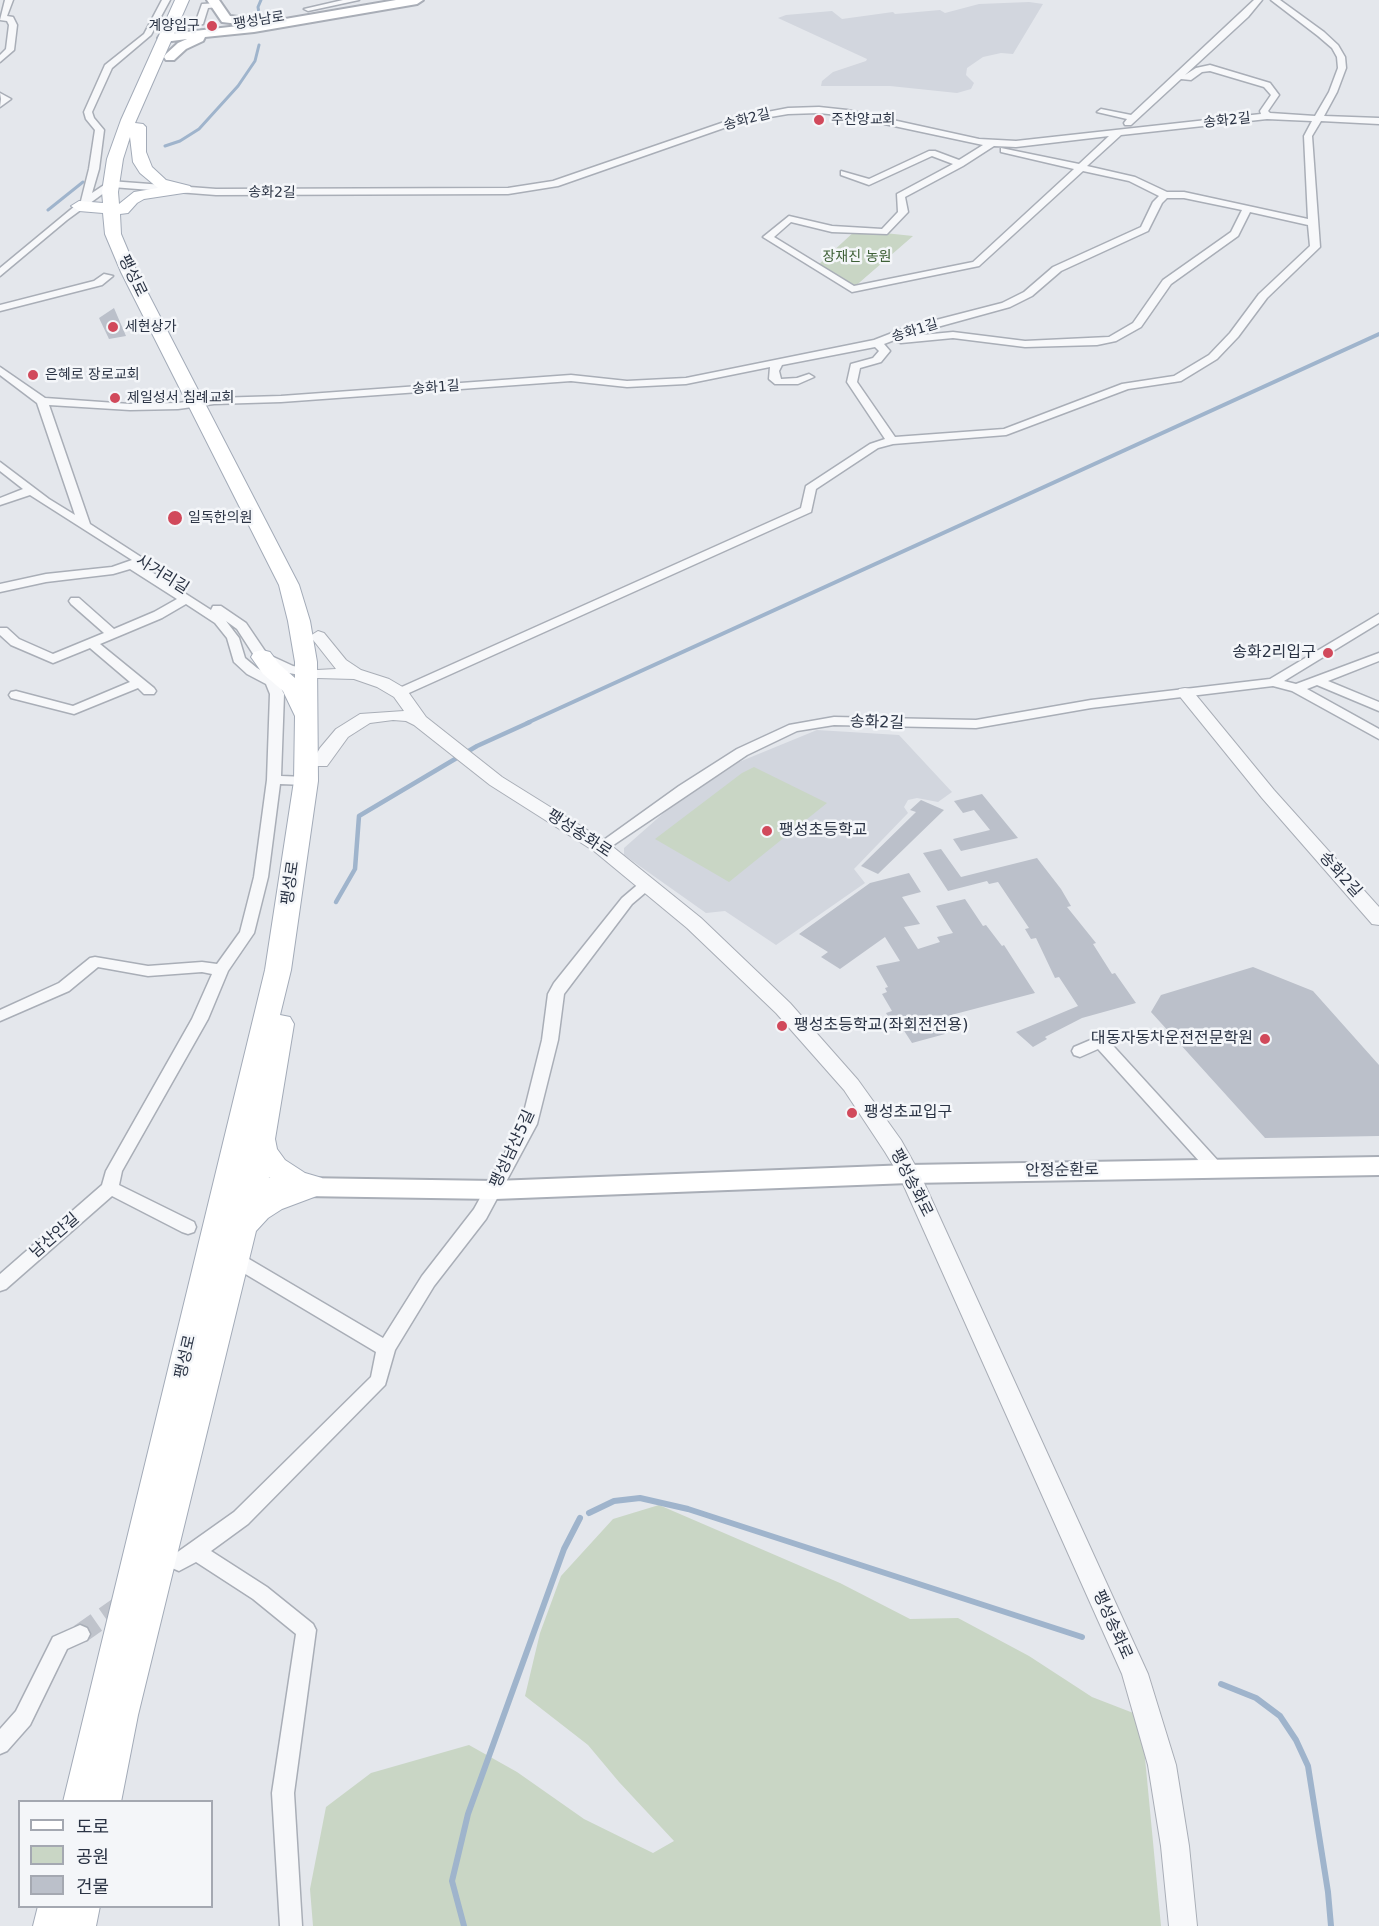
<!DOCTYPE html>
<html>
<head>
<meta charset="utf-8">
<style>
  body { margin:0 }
  #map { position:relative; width:1379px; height:1926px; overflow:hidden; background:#e4e7ec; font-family:"DejaVu Sans","Noto Sans KR",sans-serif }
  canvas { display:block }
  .legend { position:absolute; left:18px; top:1800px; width:195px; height:108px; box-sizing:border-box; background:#f4f6f9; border:2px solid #a4a8b1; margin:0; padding:8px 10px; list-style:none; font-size:18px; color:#2b3445 }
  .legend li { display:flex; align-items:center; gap:12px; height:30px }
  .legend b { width:30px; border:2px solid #a4a8b1 }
</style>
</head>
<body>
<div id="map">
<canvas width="1379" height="1926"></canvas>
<ul class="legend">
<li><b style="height:8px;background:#fff"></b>도로</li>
<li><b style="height:16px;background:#c9d6c5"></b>공원</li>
<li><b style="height:16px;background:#bbc0ca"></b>건물</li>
</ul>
</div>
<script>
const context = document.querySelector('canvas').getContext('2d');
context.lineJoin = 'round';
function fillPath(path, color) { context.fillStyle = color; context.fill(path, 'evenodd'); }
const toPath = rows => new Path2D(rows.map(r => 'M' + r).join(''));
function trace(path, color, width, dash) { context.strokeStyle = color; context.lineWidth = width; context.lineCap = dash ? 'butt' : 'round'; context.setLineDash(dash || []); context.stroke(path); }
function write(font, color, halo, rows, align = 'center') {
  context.font = font + ' "DejaVu Sans","Noto Sans KR",sans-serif'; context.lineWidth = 5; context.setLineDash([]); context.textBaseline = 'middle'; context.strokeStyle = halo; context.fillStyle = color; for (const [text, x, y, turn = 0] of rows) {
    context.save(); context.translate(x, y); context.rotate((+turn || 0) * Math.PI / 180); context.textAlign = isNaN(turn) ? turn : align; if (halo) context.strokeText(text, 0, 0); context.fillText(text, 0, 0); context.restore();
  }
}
fillPath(toPath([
  [1029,2,1043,4,1013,54,1001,53,983,57,967,68,966,75,974,83,971,89,957,93,890,86,821,86,822,81,833,72,866,61,867,59,778,18,786,15,832,11,842,19,893,12,895,14,940,10,945,13,979,4],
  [817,730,899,735,952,792,938,802,917,798,908,800,904,807,908,813,854,869,865,883,776,945,725,911,706,913,624,855,624,848,667,810,739,762]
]), '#d2d6de');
fillPath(toPath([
  [856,230,913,236,852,289,817,266],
  [754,767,827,803,729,882,655,839,742,773],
  [659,1505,840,1583,910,1619,958,1618,1029,1656,1092,1697,1141,1716,1161,1926,313,1926,310,1889,326,1807,371,1773,469,1745,517,1772,584,1819,653,1853,674,1841,619,1782,588,1745,525,1696,540,1633,561,1576,613,1519]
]), '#c9d6c5');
trace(toPath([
  [259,13,258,7,261,0],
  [165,146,180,141,199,129,238,86,255,61,259,45],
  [48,210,83,182]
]), '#9fb4cc', 3);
trace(toPath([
  [527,723,1379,334]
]), '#9fb4cc', 4);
trace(toPath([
  [336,902,355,869,359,816,477,746,530,722]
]), '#9fb4cc', 4.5);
trace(toPath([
  [589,1513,614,1501,640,1498,688,1509,1082,1637],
  [1221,1684,1256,1698,1280,1716,1296,1740,1308,1766,1328,1892,1331,1926],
  [464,1926,452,1881,468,1814,564,1549,580,1518]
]), '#9fb4cc', 6);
fillPath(toPath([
  [114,308,126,336,109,339,99,318],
  [982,794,1018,838,961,851,953,839,990,830,974,810,963,813,954,801],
  [921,800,944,810,878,874,861,866,916,812,910,810],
  [941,849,961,877,1037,858,1061,889,1071,906,1067,907,1096,943,1093,944,1112,974,1115,973,1136,1003,1082,1018,1045,1037,1047,1039,1033,1047,1016,1032,1078,1006,1059,977,1055,978,1036,938,1031,939,1025,929,1029,928,998,882,989,884,987,881,948,891,923,853],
  [909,873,921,892,902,897,920,924,904,927,918,949,940,942,937,937,953,933,936,906,965,899,983,926,986,925,1002,946,1004,945,1035,993,936,1019,945,1034,912,1043,899,1023,892,1023,886,1013,892,1011,882,994,887,992,885,988,888,987,876,966,900,961,885,937,840,969,821,957,828,952,799,934,870,883],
  [1253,967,1313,991,1379,1065,1379,1136,1265,1138,1151,1012,1161,995]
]), '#bbc0ca');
trace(toPath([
  [162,26,188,26]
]), '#bfc3cb', 9, [9, 4.5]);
trace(toPath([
  [80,1634,124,1603]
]), '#bfc3cb', 20, [20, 10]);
const minor = toPath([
  [5,0,13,0,7,16,13,17,17,25,14,50,0,62,0,55,6,49,9,25,7,21,0,20,5,0],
  [162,0,170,0,151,35,112,68,92,112,94,118,104,130,99,169,92,193,110,181,216,189,508,188,553,181,736,118,788,108,819,107,847,110,979,139,1016,141,1261,114,1260,111,1271,95,1264,87,1210,71,1202,72,1191,80,1181,79,1131,125,1125,125,1124,123,1127,119,1097,112,1101,109,1131,115,1254,0,1262,0,1248,17,1185,75,1196,68,1210,65,1270,83,1279,95,1268,111,1270,113,1315,116,1329,92,1338,68,1337,57,1332,48,1318,36,1271,0,1280,0,1324,32,1338,45,1345,57,1346,68,1337,92,1324,116,1379,118,1379,124,1321,121,1312,136,1320,247,1267,298,1238,337,1217,359,1181,381,1128,389,1006,435,893,444,878,448,816,489,811,512,400,697,395,696,393,693,395,690,801,508,806,486,870,444,885,439,847,382,851,364,873,358,879,351,875,347,782,365,779,371,781,379,797,378,809,374,814,377,798,384,775,384,769,379,770,367,686,384,627,387,571,381,281,402,214,404,178,409,130,410,49,405,90,524,155,566,147,569,211,610,213,606,221,606,246,623,267,654,293,666,320,671,321,674,315,678,289,673,257,660,237,629,226,621,239,638,245,658,257,668,276,679,284,694,281,776,306,777,313,781,306,785,280,784,268,877,254,933,228,971,208,1019,122,1171,119,1185,194,1222,196,1227,194,1232,188,1234,182,1232,112,1196,6,1289,0,1291,0,1274,102,1185,106,1171,192,1019,212,974,202,972,148,976,98,967,69,991,0,1021,0,1010,59,983,90,958,95,957,148,966,202,962,217,964,240,932,254,877,267,780,270,694,266,684,247,674,234,662,227,638,215,623,186,604,162,618,100,644,154,688,156,691,154,694,144,694,138,688,74,714,11,698,9,695,11,692,16,691,73,706,130,682,90,648,53,663,11,645,0,635,0,628,7,628,19,639,53,654,104,633,71,604,69,601,71,598,79,598,114,629,154,612,177,599,130,569,113,574,46,582,0,592,0,584,46,574,112,567,132,560,30,495,0,505,0,498,23,489,0,471,0,462,49,499,75,515,37,403,0,375,0,367,45,398,130,404,178,403,214,398,281,396,571,375,627,381,686,378,874,340,905,328,1002,303,1024,292,1053,267,1141,227,1153,202,1159,196,1129,181,1083,171,979,266,852,292,763,237,789,216,832,226,882,229,898,212,897,194,953,164,932,156,869,185,841,175,841,171,869,179,929,151,935,151,959,160,983,145,847,116,819,113,788,114,741,122,558,186,508,194,216,195,112,187,67,220,0,276,0,268,81,201,89,169,95,130,86,119,84,112,105,65,144,34,162,0],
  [1267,119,1312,121,1304,136,1308,219,1184,192,1167,192,1135,177,1087,166,1121,135,1267,119],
  [1109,136,1079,164,1001,148,1001,152,1074,169,973,262,854,286,774,237,791,222,832,232,887,234,908,212,905,197,963,166,994,146,1016,147,1109,136],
  [1167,198,1184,198,1242,210,1231,232,1163,280,1133,323,1109,337,1025,341,953,332,901,337,1010,307,1032,296,1061,271,1148,231,1162,203,1167,198],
  [1250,212,1308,225,1310,246,1259,294,1230,333,1209,355,1174,376,1122,384,1004,429,895,437,857,382,860,368,881,362,890,351,884,344,897,339,897,342,901,343,953,338,1025,347,1097,345,1116,341,1141,327,1171,284,1238,236,1250,212],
  [343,0,359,0,308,11,304,9,343,0],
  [218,3,218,7,208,8,203,24,185,28,185,24,196,21,202,4,218,3],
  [0,93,11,99,0,107,1,99,0,93],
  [104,274,113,276,102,285,0,311,0,305,94,281,104,274],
  [1379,614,1379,623,1284,681,1296,684,1379,653,1379,661,1328,681,1379,702,1379,711,1317,685,1307,689,1379,729,1379,739,1292,691,1273,686,1091,708,976,728,834,725,797,731,747,755,606,850,596,850,594,847,679,786,737,749,789,725,834,717,976,720,1091,700,1270,679,1379,614],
  [647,879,654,884,652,887,632,904,564,994,558,1040,537,1124,486,1219,434,1286,395,1350,385,1385,248,1524,211,1551,267,1587,313,1624,316,1630,294,1793,302,1926,280,1926,272,1793,296,1634,253,1599,196,1562,179,1571,172,1568,169,1562,172,1556,234,1512,371,1377,376,1352,237,1269,234,1264,237,1259,243,1257,249,1259,383,1338,422,1276,474,1209,521,1124,542,1040,548,994,554,983,622,898,642,881,647,879],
  [1100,1036,1106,1038,1221,1164,1223,1168,1221,1172,1215,1174,1209,1172,1098,1049,1080,1057,1074,1055,1072,1051,1074,1047,1100,1036],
  [80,1625,87,1628,90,1634,87,1640,67,1649,30,1725,7,1751,0,1754,0,1729,16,1711,53,1637,80,1625]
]);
const tertiary = toPath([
  [318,631,324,633,346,660,361,670,389,679,406,689,426,717,502,777,608,843,701,918,790,1003,858,1080,901,1140,920,1174,1148,1674,1176,1765,1189,1846,1197,1926,1169,1926,1161,1846,1148,1765,1122,1674,899,1175,885,1152,844,1090,776,1013,687,928,594,851,490,785,414,725,406,721,393,720,370,723,348,737,327,766,315,766,312,762,320,748,336,729,360,714,404,711,394,697,377,687,354,679,317,678,315,674,317,670,336,669,310,636,318,631],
  [1185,688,1191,689,1274,790,1379,907,1379,925,1372,924,1262,798,1177,693,1179,689,1185,688]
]);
const secondary = toPath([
  [207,0,219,0,230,16,255,19,256,24,396,0,423,0,417,4,254,32,205,37,203,41,186,49,174,60,166,60,164,57,166,54,178,43,187,39,164,42,160,41,158,38,160,35,247,25,222,22,207,0],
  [1379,1157,1379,1175,909,1183,495,1199,238,1195,229,1193,226,1186,229,1179,238,1177,495,1181,909,1165,1379,1157]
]);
const primary = toPath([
  [175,0,189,0,135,123,143,124,146,127,146,152,152,167,166,180,190,186,192,189,190,192,144,199,137,203,128,213,120,214,121,234,137,272,299,585,310,621,317,662,318,781,291,970,280,1015,290,1017,294,1024,275,1139,277,1149,285,1160,305,1173,322,1178,326,1186,322,1194,282,1209,268,1218,256,1231,138,1715,121,1802,63,1802,265,970,294,781,295,716,283,691,263,674,251,657,254,652,262,650,270,652,279,664,295,678,295,662,288,621,279,585,121,272,105,234,103,213,79,211,71,206,79,201,103,203,102,192,107,159,121,120,175,0],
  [130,137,133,162,140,173,158,188,134,192,119,204,118,192,123,159,130,137],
  [269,1177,281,1186,266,1192,269,1177],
  [38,1906,100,1906,96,1926,33,1926,38,1906]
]);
trace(minor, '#a9aeb7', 3);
trace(tertiary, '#a9aeb7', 2);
trace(secondary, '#a9aeb7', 4);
trace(primary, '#a3abb8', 2);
fillPath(minor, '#f7f8fa');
fillPath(tertiary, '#f7f8fa');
fillPath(secondary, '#fff');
fillPath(primary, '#fff');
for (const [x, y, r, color] of [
  [212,26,6,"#d1495b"],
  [819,120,6,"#d1495b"],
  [113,327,6,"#d1495b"],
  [33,375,6,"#d1495b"],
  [115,398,6,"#d1495b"],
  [175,518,8,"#d1495b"],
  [1328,653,6,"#d1495b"],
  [767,831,6,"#d1495b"],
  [782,1026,6,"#d1495b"],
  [1265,1039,6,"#d1495b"],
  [852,1113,6,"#d1495b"]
]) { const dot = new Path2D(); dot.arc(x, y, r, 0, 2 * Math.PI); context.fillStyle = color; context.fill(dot); trace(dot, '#f4f6f9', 2); }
write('14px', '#2b3445', '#f4f6f9', [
  ["팽성남로",259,21,-9],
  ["송화2길",747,120,-15],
  ["송화2길",1227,121,-6],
  ["송화2길",272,193,1],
  ["송화1길",915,331,-17],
  ["송화1길",436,388,-4]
]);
write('14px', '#2b3445', '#f4f6f9', [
  ["계양입구",200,26,"right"],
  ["주찬양교회",831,120],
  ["세현상가",125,327],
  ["은혜로 장로교회",45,375],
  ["제일성서 침례교회",127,398],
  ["일독한의원",188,518]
], 'left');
write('14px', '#3f6138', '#f4f6f9', [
  ["장재진 농원",857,257]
]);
write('16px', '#2b3445', '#f4f6f9', [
  ["팽성로",132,276,64],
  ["사거리길",162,575,32],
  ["송화2길",877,723,2],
  ["팽성송화로",579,834,33],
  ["송화2길",1340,875,48],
  ["팽성로",291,883,-82],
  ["팽성남산5길",513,1149,-65],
  ["안정순환로",1062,1171,-1],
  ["팽성송화로",911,1183,63],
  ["남산안길",55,1236,-41],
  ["팽성로",186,1357,-77],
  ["팽성송화로",1112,1625,66]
]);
write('16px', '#2b3445', '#f4f6f9', [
  ["송화2리입구",1316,653,"right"],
  ["팽성초등학교",779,831],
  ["팽성초등학교(좌회전전용)",794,1026],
  ["대동자동차운전전문학원",1253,1039,"right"],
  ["팽성초교입구",864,1113]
], 'left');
</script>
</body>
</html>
